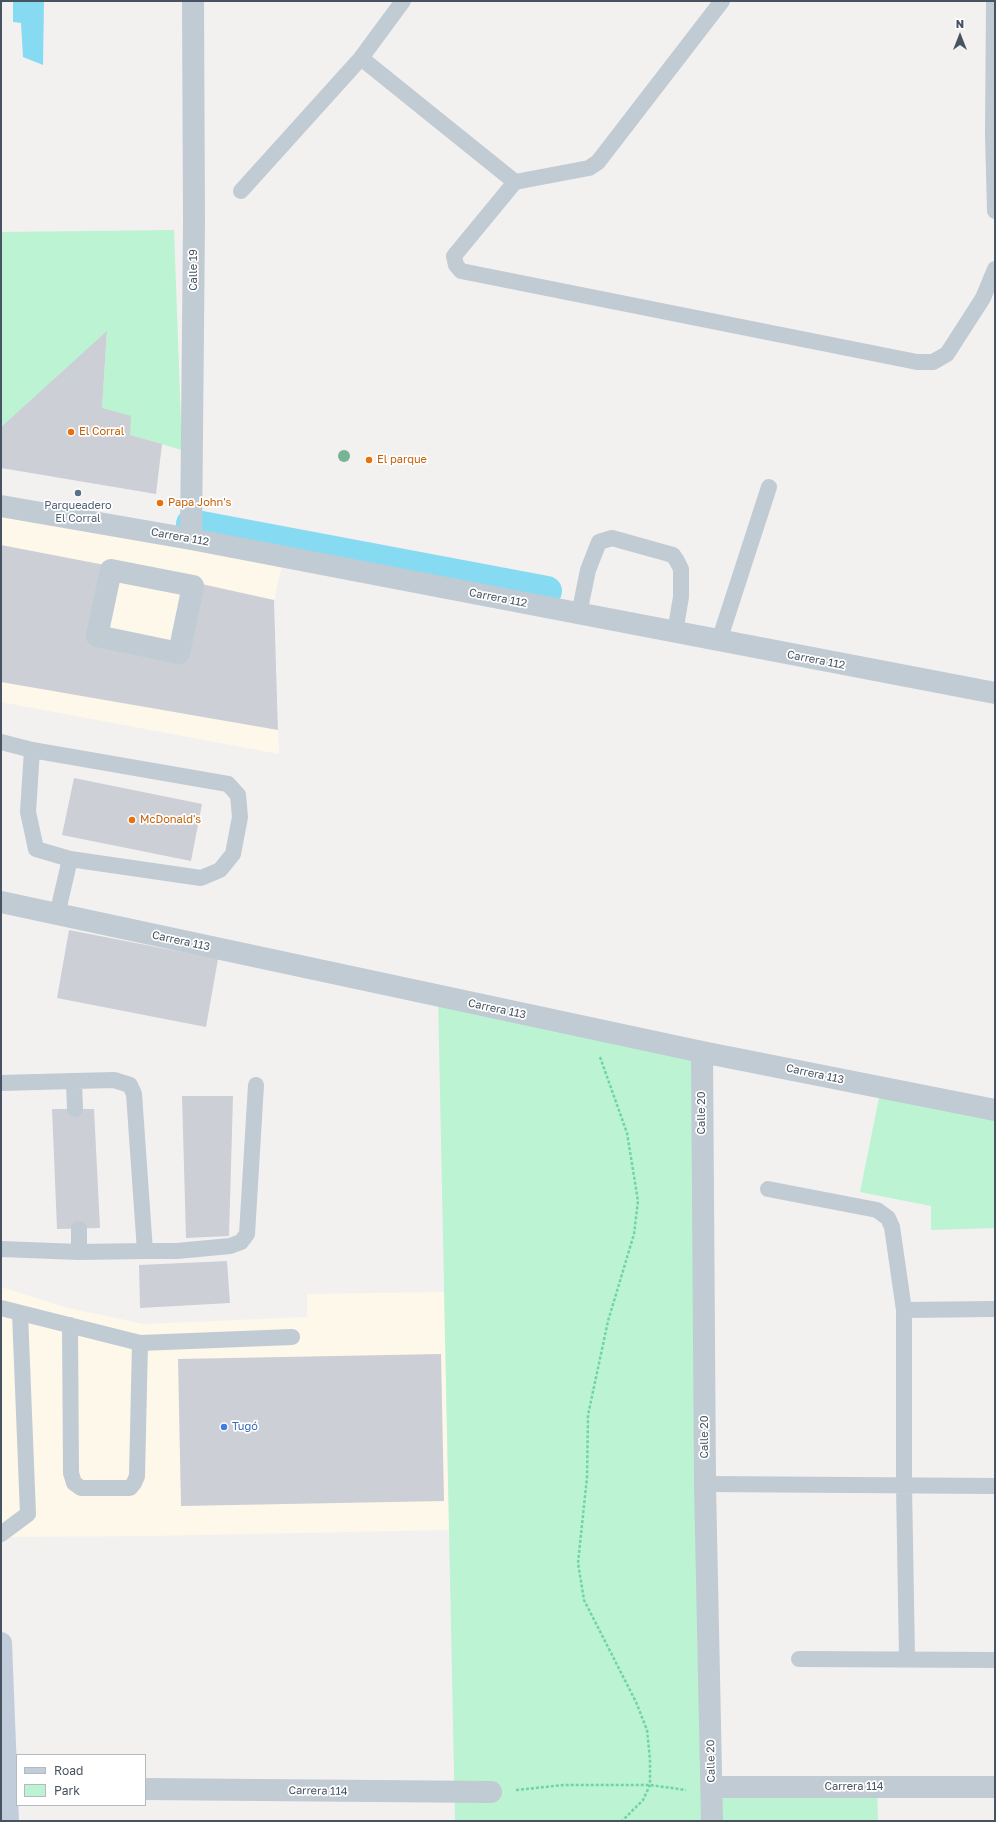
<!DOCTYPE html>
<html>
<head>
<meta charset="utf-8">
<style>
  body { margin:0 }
  #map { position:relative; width:996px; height:1822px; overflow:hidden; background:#f3f0f0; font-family:"Golos Text",sans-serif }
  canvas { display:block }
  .frame { position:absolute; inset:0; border:2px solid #475360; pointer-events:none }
  .legend { position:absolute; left:16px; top:1754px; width:130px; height:52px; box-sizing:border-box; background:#fff; border:1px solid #b5babf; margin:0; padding:5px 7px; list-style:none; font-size:12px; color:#475360 }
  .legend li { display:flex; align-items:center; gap:8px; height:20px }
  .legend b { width:20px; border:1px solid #b5babf }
  .north { position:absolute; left:940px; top:16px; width:40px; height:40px; -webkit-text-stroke:3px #fff; paint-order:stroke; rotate:0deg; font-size:11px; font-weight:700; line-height:16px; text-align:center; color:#475360 }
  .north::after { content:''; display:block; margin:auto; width:14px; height:18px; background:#475360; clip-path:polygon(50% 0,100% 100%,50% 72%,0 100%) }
</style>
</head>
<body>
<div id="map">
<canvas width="996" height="1822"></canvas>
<div class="frame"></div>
<ul class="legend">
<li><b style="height:5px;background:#c2cddb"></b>Road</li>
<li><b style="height:11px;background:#bcf3d2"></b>Park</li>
</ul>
<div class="north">N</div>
</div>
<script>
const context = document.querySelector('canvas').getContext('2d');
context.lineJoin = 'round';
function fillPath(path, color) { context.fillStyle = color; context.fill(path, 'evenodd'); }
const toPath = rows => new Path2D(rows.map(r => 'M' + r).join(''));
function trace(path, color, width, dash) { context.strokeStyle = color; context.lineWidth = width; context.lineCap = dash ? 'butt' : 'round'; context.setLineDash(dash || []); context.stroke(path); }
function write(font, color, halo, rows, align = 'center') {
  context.font = font + ' "Golos Text",sans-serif'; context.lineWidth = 3.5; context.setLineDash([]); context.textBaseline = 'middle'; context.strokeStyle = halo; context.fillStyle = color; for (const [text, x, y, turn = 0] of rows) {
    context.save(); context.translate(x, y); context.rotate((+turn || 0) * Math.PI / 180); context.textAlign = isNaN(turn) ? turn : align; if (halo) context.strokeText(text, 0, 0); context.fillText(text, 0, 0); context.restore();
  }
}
fillPath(toPath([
  [1,506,284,557,274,600,279,754,1,702],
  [1,1287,68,1308,144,1324,307,1317,307,1294,444,1292,449,1530,150,1536,1,1537]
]), '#fef8ea');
fillPath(toPath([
  [174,230,182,450,130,435,102,408,107,332,1,427,1,232],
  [438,996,702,1052,712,1787,877,1786,878,1821,455,1821],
  [881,1088,995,1110,995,1228,931,1230,931,1206,860,1192]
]), '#bcf3d2');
fillPath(toPath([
  [13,1,44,1,43,65,23,57,21,23,13,22]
]), '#86dbf3');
trace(toPath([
  [191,524,547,591]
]), '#86dbf3', 30);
fillPath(toPath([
  [107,331,102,408,131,416,130,435,162,444,156,494,1,468,1,427],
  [1,545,110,566,92,639,182,657,197,583,274,600,278,730,1,682],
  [74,778,202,804,191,861,62,835],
  [69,930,218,959,206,1027,57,998],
  [182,1096,233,1096,229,1236,186,1238],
  [52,1109,94,1109,100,1228,57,1229],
  [227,1261,230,1303,140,1308,139,1265],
  [441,1354,444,1501,181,1506,178,1359]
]), '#cccfd6');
trace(toPath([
  [600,1057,627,1133,638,1201,634,1234,608,1321,588,1415,587,1477,578,1563,584,1600,636,1702,647,1730,650,1759,650,1785,643,1800,622,1821],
  [516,1790,564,1785,650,1785,686,1790]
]), '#71d4a5', 2.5, [3, 2]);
trace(toPath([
  [722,1,598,162,589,168,515,182,454,256,456,265,461,271,917,362,933,362,947,354,983,298,995,269],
  [994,1,993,134,995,211],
  [361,58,515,182],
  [241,191,361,58,403,1],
  [579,614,588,570,599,542,612,538,673,555,677,561,681,569,681,597,675,632],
  [719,641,769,487],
  [1,742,32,750,228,784,238,795,240,817,233,854,220,870,201,878,70,859,36,849,28,812,32,750],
  [57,915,70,859],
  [74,1081,114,1080,130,1085,134,1094,145,1251,79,1252],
  [1,1083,74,1081,75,1109],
  [768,1189,877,1210,888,1218,892,1227,904,1310,904,1485,907,1658],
  [1,1249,79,1252,79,1229],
  [145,1251,177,1251,230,1246,241,1242,247,1234,256,1085],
  [1,1308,140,1343,292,1337],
  [904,1310,995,1309],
  [70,1325,71,1473,74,1483,81,1488,130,1488,134,1483,137,1476,140,1343],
  [705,1484,995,1486],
  [1,1534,28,1514,20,1313],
  [799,1659,995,1660]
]), '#c0cbd3', 16);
trace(toPath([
  [111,570,193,586,179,653,97,636,111,570]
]), '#c0cbd3', 22);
trace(toPath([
  [1,506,191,539,995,693],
  [191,539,194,222,193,1],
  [1,902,702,1052,995,1110],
  [702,1052,705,1484,712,1821],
  [712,1787,995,1787],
  [145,1789,491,1792]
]), '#c0cbd3', 22);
trace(toPath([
  [1,1643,8,1821]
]), '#c2cddb', 22);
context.fillStyle = '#76b495';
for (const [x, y] of [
  [344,456]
]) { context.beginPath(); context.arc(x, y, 6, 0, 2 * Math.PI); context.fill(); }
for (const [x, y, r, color] of [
  [71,432,4,"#e8710a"],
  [369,460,4,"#e8710a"],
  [78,493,4,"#5c6f8a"],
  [160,503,4,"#e8710a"],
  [132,820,4,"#e8710a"],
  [224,1427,4,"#3f7fe0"]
]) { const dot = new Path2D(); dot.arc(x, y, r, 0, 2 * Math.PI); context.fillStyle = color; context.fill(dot); trace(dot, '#fff', 1.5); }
write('11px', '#475360', '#fff', [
  ["Calle 19",194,270,-90],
  ["Carrera 112",180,537,10],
  ["Carrera 112",498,598,11],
  ["Carrera 112",816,660,11],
  ["Carrera 113",181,941,12],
  ["Carrera 113",497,1009,12],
  ["Carrera 113",815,1074,12],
  ["Calle 20",702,1113,-90],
  ["Calle 20",705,1437,-90],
  ["Calle 20",711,1761,-91],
  ["Carrera 114",854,1787],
  ["Carrera 114",318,1791,1]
]);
write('11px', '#c56008', '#fff', [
  ["El Corral",79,432],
  ["El parque",377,460],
  ["Papa John's",168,503],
  ["McDonald's",140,820]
], 'left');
write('11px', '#4e5e75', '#fff', [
  ["Parqueadero",78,506],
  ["El Corral",78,519]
]);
write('11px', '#366cbe', '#fff', [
  ["Tugó",232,1427]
], 'left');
</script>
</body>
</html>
